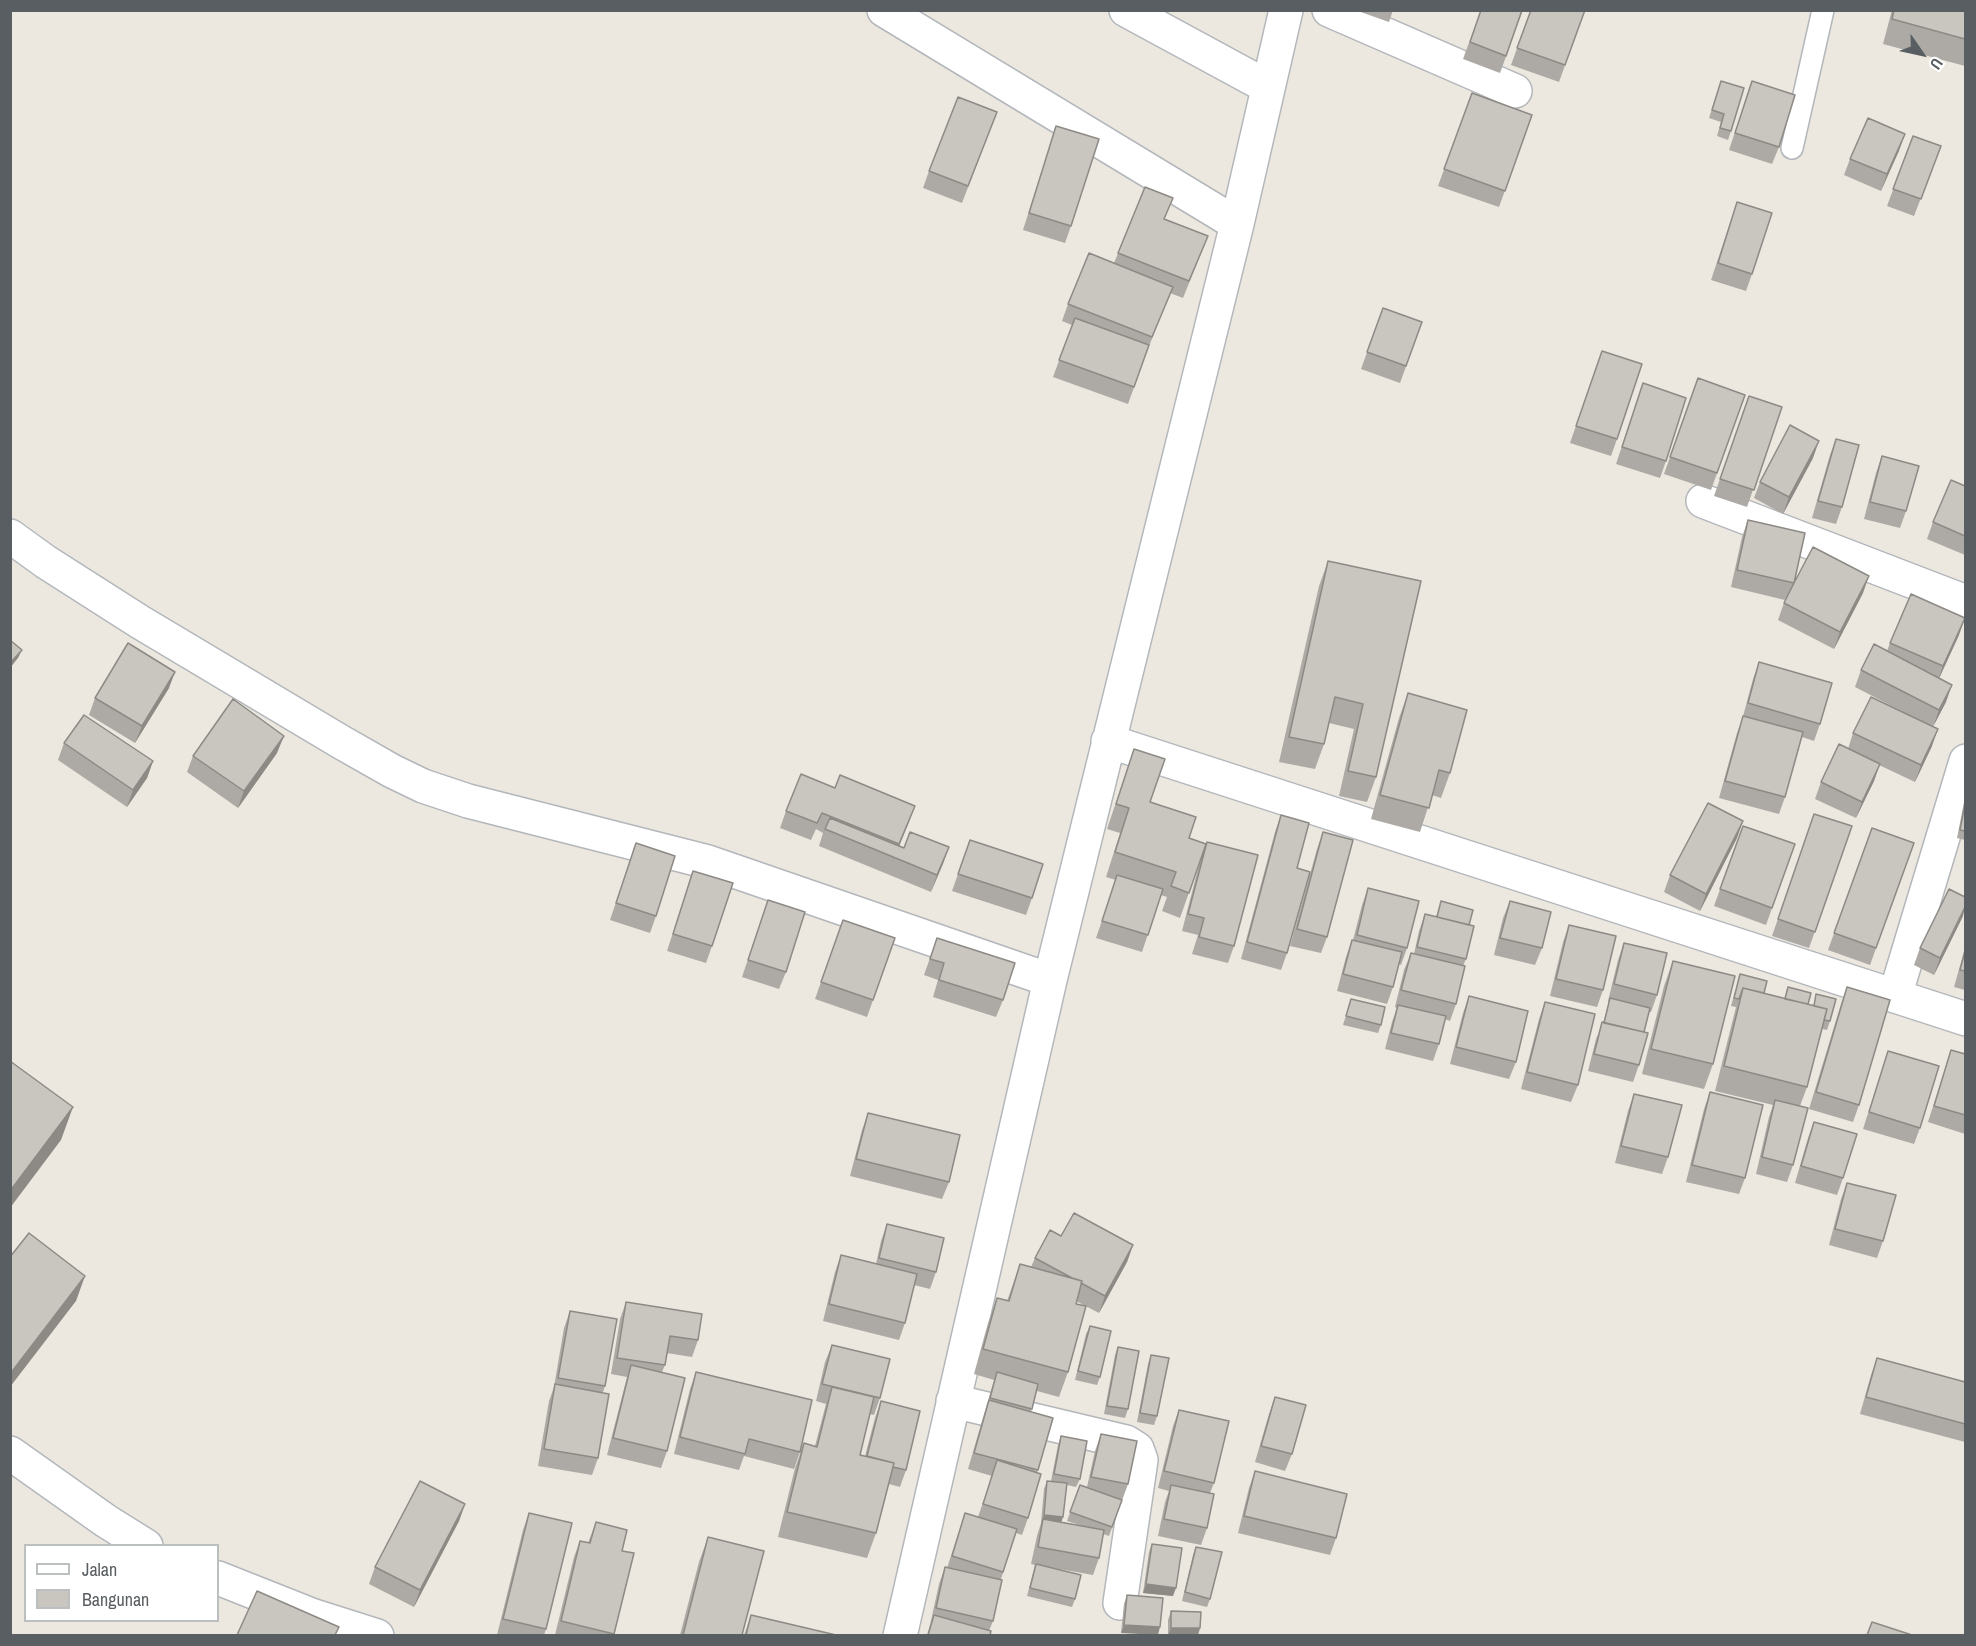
<!DOCTYPE html>
<html>
<head>
<meta charset="utf-8">
<style>
  body { margin:0 }
  #map { position:relative; width:1976px; height:1646px; overflow:hidden; background:#ece8df; font-family:"Archivo Narrow",sans-serif }
  canvas { display:block }
  .frame { position:absolute; inset:0; border:12px solid #585e61; pointer-events:none }
  .legend { position:absolute; left:24px; top:1544px; width:195px; height:78px; box-sizing:border-box; background:#fff; border:2px solid #bcbfc0; margin:0; padding:8px 10px; list-style:none; font-size:18px; color:#585e61 }
  .legend li { display:flex; align-items:center; gap:12px; height:30px }
  .legend b { width:30px; border:2px solid #bcbfc0 }
  .north { position:absolute; left:1892px; top:24px; width:60px; height:60px; -webkit-text-stroke:4px #fff; paint-order:stroke; rotate:124deg; font-size:16px; font-weight:700; line-height:24px; text-align:center; color:#585e61 }
  .north::after { content:''; display:block; margin:auto; width:21px; height:27px; background:#585e61; clip-path:polygon(50% 0,100% 100%,50% 72%,0 100%) }
</style>
</head>
<body>
<div id="map">
<canvas width="1976" height="1646"></canvas>
<div class="frame"></div>
<ul class="legend">
<li><b style="height:8px;background:#fff"></b>Jalan</li>
<li><b style="height:16px;background:#c9c5bf"></b>Bangunan</li>
</ul>
<div class="north">U</div>
</div>
<script>
const context = document.querySelector('canvas').getContext('2d');
context.lineJoin = 'round';
const toPath = rows => new Path2D(rows.map(r => 'M' + r).join(''));
function trace(path, color, width, dash) { context.strokeStyle = color; context.lineWidth = width; context.lineCap = dash ? 'butt' : 'round'; context.setLineDash(dash || []); context.stroke(path); }
function fillPath(path, color) { context.fillStyle = color; context.fill(path, 'evenodd'); }
const lane = toPath([
  [1792,148,1823,10]
]);
const street = toPath([
  [884,10,1237,224],
  [1126,10,1268,87],
  [1329,10,1515,91],
  [1703,501,1966,602],
  [10,536,46,562,140,622,341,742,392,771,423,786,468,801,708,862,1050,980],
  [1108,741,1966,1019],
  [1895,996,1966,761],
  [953,1401,1126,1442,1137,1449,1141,1460,1120,1603],
  [10,1453,106,1521,146,1546],
  [218,1578,314,1616,377,1636],
  [900,1636,1050,980,1237,224,1286,10]
]);
trace(lane, '#b3b7bb', 24);
trace(street, '#b3b7bb', 36);
trace(lane, '#fff', 21);
trace(street, '#fff', 33);
fillPath(toPath([
  [1355,10,1393,10,1389,22],
  [1481,10,1523,10,1500,73,1463,59],
  [1531,10,1585,10,1559,82,1511,65],
  [1892,10,1965,10,1965,66,1883,44],
  [1721,81,1731,131,1728,140,1717,136,1721,122,1709,118],
  [1752,81,1779,147,1772,164,1729,150],
  [1472,93,1532,115,1499,207,1438,186],
  [997,112,962,203,923,188,929,171],
  [1056,126,1071,226,1065,243,1023,230],
  [1905,134,1881,191,1844,175,1850,159],
  [1913,136,1941,146,1914,216,1887,206],
  [1145,187,1165,219,1208,236,1183,298,1170,293,1146,354,1128,404,1053,377,1072,325,1062,321,1068,304,1114,263],
  [1737,202,1752,274,1746,291,1711,280],
  [1383,308,1422,322,1400,383,1361,369],
  [1602,351,1617,439,1611,456,1570,443],
  [1698,378,1745,395,1711,490,1664,474],
  [1643,383,1666,461,1660,478,1616,464],
  [1749,396,1782,407,1747,507,1714,496],
  [1836,439,1842,507,1836,524,1812,518,1830,455],
  [1882,456,1906,511,1900,528,1864,519,1876,473],
  [1813,458,1783,514,1754,498,1760,482],
  [1965,486,1965,555,1927,539,1933,522],
  [1748,520,1794,583,1863,593,1834,649,1778,620,1785,600,1731,587,1742,537],
  [1328,561,1421,581,1376,777,1367,802,1339,796,1354,729,1329,723,1324,744,1315,769,1279,762,1319,586],
  [1959,635,1939,678,1946,702,1933,726,1932,746,1915,782,1879,765,1874,781,1856,818,1815,799,1821,782,1848,749,1853,733,1913,717,1855,687,1861,670,1887,651,1890,643],
  [1759,662,1820,724,1814,741,1802,737,1785,797,1779,814,1719,798,1737,733,1742,720,1753,679],
  [169,688,135,743,89,715,95,698],
  [1408,693,1450,773,1441,798,1432,795,1420,832,1371,819,1399,718],
  [64,743,153,761,147,778,127,807,58,760],
  [1134,749,1150,802,1189,838,1206,844,1207,842,1234,946,1228,963,1192,954,1198,935,1182,931,1200,861,1180,918,1162,911,1167,897,1161,895,1142,952,1096,938,1116,880,1106,877,1120,833,1107,829],
  [277,753,238,808,187,772,193,756],
  [835,788,915,806,899,845,904,848,949,847,931,892,819,846,823,833,816,829,811,840,780,828,786,811],
  [1965,797,1965,840,1957,838],
  [1814,814,1852,826,1809,948,1772,936],
  [1281,815,1297,868,1287,953,1281,970,1241,959,1275,832],
  [1743,826,1795,844,1766,925,1714,906],
  [1872,828,1914,843,1870,965,1828,950],
  [1323,832,1327,937,1321,953,1290,946,1317,849],
  [1737,838,1700,911,1664,892,1670,875],
  [970,840,1032,898,1026,915,952,891],
  [636,843,656,916,650,933,610,920],
  [693,871,712,946,706,963,667,951],
  [1368,888,1407,948,1401,965,1399,964,1393,987,1387,1004,1337,991,1346,957,1352,940,1353,940,1362,905],
  [768,900,786,972,779,989,742,977],
  [1441,901,1469,925,1466,959,1463,966,1456,1004,1450,1021,1445,1019,1439,1044,1433,1061,1385,1049,1392,1022,1397,1008,1395,1007,1404,970,1411,953,1414,954,1419,931,1425,914,1436,917],
  [1510,901,1542,948,1535,965,1494,955,1503,918],
  [1963,916,1934,975,1914,965,1920,948],
  [843,920,895,938,867,1017,815,999],
  [1569,925,1603,990,1597,1007,1550,996,1563,942],
  [937,938,1003,1000,996,1017,933,997,938,980,924,975],
  [1624,943,1657,995,1651,1012,1649,1012,1644,1032,1639,1065,1633,1082,1588,1071,1596,1039,1603,1023,1609,1002,1608,1001,1618,960],
  [1965,948,1965,990,1954,987],
  [1673,961,1713,1064,1704,1089,1642,1074,1664,986],
  [1740,974,1764,993,1784,999,1788,987,1808,1004,1813,1006,1816,994,1830,1021,1827,1030,1822,1029,1807,1087,1800,1106,1793,1165,1787,1182,1756,1174,1769,1117,1773,1105,1715,1091,1736,1007,1731,1006],
  [1847,987,1859,1105,1853,1122,1809,1109,1841,1004],
  [1469,996,1516,1062,1509,1079,1450,1064,1463,1013],
  [1351,999,1381,1025,1378,1033,1343,1025],
  [1545,1002,1578,1085,1571,1102,1521,1089,1539,1019],
  [1951,1050,1965,1054,1965,1134,1928,1122],
  [1888,1051,1920,1128,1914,1144,1863,1129],
  [1710,1092,1745,1178,1739,1194,1686,1182,1704,1109],
  [1634,1094,1668,1157,1662,1174,1615,1163,1628,1111],
  [868,1113,949,1182,942,1199,850,1176,862,1130],
  [1814,1122,1843,1178,1837,1195,1795,1183,1808,1138],
  [1847,1183,1883,1241,1877,1258,1829,1245,1841,1199],
  [887,1224,936,1272,930,1289,914,1285,905,1323,899,1340,823,1321,835,1272,841,1255,876,1264,881,1241],
  [1061,1236,1133,1245,1127,1262,1099,1313,1076,1301,1068,1372,1059,1397,1037,1391,1031,1412,1053,1418,1037,1473,1028,1518,1022,1535,1016,1533,1001,1579,993,1621,989,1631,990,1635,927,1635,930,1625,939,1584,945,1567,947,1568,965,1513,978,1517,992,1476,968,1469,994,1380,974,1374,988,1323,997,1298,1007,1301,1020,1264,1031,1267,1035,1258],
  [626,1302,698,1340,692,1357,667,1353,665,1365,662,1372,667,1451,661,1468,607,1455,627,1377,611,1374,620,1319],
  [570,1311,605,1386,603,1392,598,1458,592,1475,538,1466,549,1401,554,1387,564,1328],
  [1090,1326,1100,1377,1097,1385,1075,1380,1086,1334],
  [832,1345,880,1398,874,1415,870,1414,860,1455,865,1456,875,1418,881,1401,906,1470,900,1487,889,1484,876,1533,867,1558,778,1537,795,1468,804,1443,815,1446,826,1404,816,1401,825,1362],
  [1118,1347,1128,1409,1125,1418,1104,1414,1115,1355],
  [1151,1355,1157,1416,1154,1425,1137,1422,1148,1364],
  [1877,1358,1965,1382,1965,1442,1860,1414,1871,1375],
  [696,1372,800,1452,794,1469,744,1456,739,1470,674,1454,690,1389],
  [1275,1397,1292,1454,1285,1471,1255,1462,1269,1414],
  [1179,1410,1214,1483,1210,1493,1207,1528,1201,1545,1158,1536,1165,1502,1169,1491,1158,1488,1173,1426],
  [1101,1434,1128,1484,1109,1536,1103,1534,1099,1558,1093,1575,1048,1567,1075,1599,1072,1607,1027,1596,1035,1565,1031,1564,1037,1536,1041,1523,1044,1489,1047,1481,1051,1481,1058,1445,1061,1436,1080,1479,1076,1487,1067,1485,1061,1522,1080,1525,1067,1521,1080,1485,1087,1487,1095,1451],
  [1255,1471,1336,1538,1330,1555,1238,1533,1249,1488],
  [465,1504,459,1521,414,1607,369,1584,375,1567],
  [529,1513,546,1629,544,1635,497,1635,523,1530],
  [596,1522,622,1551,634,1553,614,1635,555,1635,574,1557,580,1541,588,1543],
  [708,1537,742,1635,680,1635,699,1562],
  [1152,1544,1173,1596,1143,1593,1149,1552],
  [1196,1547,1210,1599,1207,1607,1182,1601,1193,1555],
  [1127,1595,1163,1598,1121,1633,1124,1604],
  [1171,1611,1200,1628,1198,1635,1168,1635,1168,1620],
  [751,1615,836,1635,744,1635]
]), '#ada9a4');
fillPath(toPath([
  [1905,134,1899,151,1881,191,1887,174],
  [1819,441,1813,458,1783,514,1789,497],
  [1869,576,1863,593,1834,649,1840,632],
  [1965,618,1959,635,1937,683,1943,666],
  [22,650,18,658,10,668,10,663],
  [175,672,169,688,135,743,142,726],
  [1952,685,1946,702,1933,727,1939,710],
  [1938,729,1932,746,1915,782,1921,765],
  [284,736,277,753,238,808,244,791],
  [153,761,147,778,127,807,133,790],
  [1880,764,1874,781,1856,818,1862,802],
  [915,806,909,822,893,861,899,844],
  [1743,821,1737,838,1700,911,1706,894],
  [949,847,943,864,931,892,937,875],
  [1965,907,1963,916,1934,975,1940,958],
  [73,1107,61,1140,10,1208,10,1191],
  [1133,1245,1127,1262,1099,1313,1105,1296],
  [85,1276,76,1301,10,1387,10,1374],
  [465,1504,459,1521,414,1607,420,1590],
  [1044,1515,1063,1517,1060,1526,1043,1519,1041,1523],
  [1146,1584,1176,1588,1173,1596,1143,1593],
  [1124,1625,1160,1627,1158,1635,1121,1633],
  [1171,1628,1200,1628,1198,1635,1168,1635]
]), '#8d8a86');
const building = toPath([
  [1481,10,1522,10,1506,56,1470,42,1481,10],
  [1531,10,1585,10,1565,65,1517,48,1531,10],
  [1894,10,1965,10,1965,39,1892,19,1894,10],
  [1721,81,1744,88,1731,131,1720,128,1724,114,1712,110,1721,81],
  [1752,81,1795,95,1779,147,1735,133,1752,81],
  [1472,93,1532,115,1505,191,1444,169,1472,93],
  [958,97,997,112,968,186,929,171,958,97],
  [1868,118,1905,134,1887,174,1850,159,1868,118],
  [1056,126,1099,139,1071,226,1029,213,1056,126],
  [1913,136,1941,146,1921,199,1893,189,1913,136],
  [1145,187,1173,198,1164,219,1208,236,1189,281,1118,253,1145,187],
  [1737,202,1772,213,1752,274,1718,263,1737,202],
  [1089,253,1173,287,1152,337,1068,304,1089,253],
  [1383,308,1422,322,1406,366,1367,352,1383,308],
  [1075,318,1149,345,1134,387,1059,360,1075,318],
  [1602,351,1642,364,1617,439,1576,426,1602,351],
  [1698,378,1745,395,1717,473,1670,457,1698,378],
  [1643,383,1686,398,1666,461,1622,447,1643,383],
  [1749,396,1782,407,1754,490,1720,479,1749,396],
  [1790,425,1819,441,1789,497,1760,482,1790,425],
  [1836,439,1859,445,1842,507,1818,501,1836,439],
  [1882,456,1919,466,1906,511,1870,502,1882,456],
  [1951,480,1965,486,1965,536,1933,522,1951,480],
  [1748,520,1805,533,1794,583,1813,547,1869,576,1840,632,1784,603,1794,583,1737,570,1748,520],
  [1328,561,1421,581,1376,777,1348,771,1363,704,1335,697,1324,744,1289,737,1328,561],
  [1911,594,1965,618,1943,666,1890,643,1911,594],
  [10,640,22,650,10,663,10,640],
  [128,643,175,672,142,726,95,698,128,643],
  [1874,644,1952,685,1939,710,1861,670,1874,644],
  [1759,662,1832,683,1820,724,1748,703,1759,662],
  [1408,693,1467,710,1450,773,1439,770,1429,808,1380,795,1408,693],
  [1871,697,1938,729,1921,765,1853,733,1871,697],
  [233,699,284,736,244,791,193,756,233,699],
  [84,715,153,761,133,790,64,743,84,715],
  [1743,716,1803,732,1785,797,1725,781,1743,716],
  [1839,744,1880,764,1862,802,1821,782,1839,744],
  [1134,749,1165,759,1150,802,1196,817,1189,838,1206,844,1189,893,1171,886,1176,872,1115,852,1129,808,1116,804,1134,749],
  [801,774,835,788,840,775,915,806,899,844,822,813,817,823,786,811,801,774],
  [1708,803,1743,821,1706,894,1670,875,1708,803],
  [1965,804,1965,831,1960,830,1965,804],
  [1814,814,1852,826,1815,932,1778,919,1814,814],
  [1281,815,1309,823,1297,868,1310,872,1287,953,1247,942,1281,815],
  [830,818,904,848,910,832,949,847,937,875,825,829,830,818],
  [1743,826,1795,844,1772,908,1720,889,1743,826],
  [1872,828,1914,843,1876,948,1834,933,1872,828],
  [1323,832,1353,840,1327,937,1297,929,1323,832],
  [970,840,1043,864,1032,898,958,874,970,840],
  [1207,842,1258,855,1234,946,1199,937,1204,918,1188,914,1207,842],
  [636,843,675,856,656,916,616,903,636,843],
  [693,871,733,883,712,946,673,934,693,871],
  [1117,875,1163,889,1148,935,1102,921,1117,875],
  [1368,888,1419,901,1407,948,1357,935,1368,888],
  [1949,889,1965,897,1965,907,1940,958,1920,948,1949,889],
  [768,900,805,912,786,972,748,960,768,900],
  [1441,901,1473,910,1469,925,1437,917,1441,901],
  [1510,901,1551,912,1542,948,1500,938,1510,901],
  [1425,914,1474,926,1466,959,1417,947,1425,914],
  [843,920,895,938,873,1000,821,982,843,920],
  [1569,925,1616,936,1603,990,1556,979,1569,925],
  [937,938,1015,963,1003,1000,939,980,944,963,930,959,937,938],
  [1352,940,1402,952,1393,987,1343,974,1352,940],
  [1624,943,1667,953,1657,995,1614,984,1624,943],
  [1965,951,1965,971,1960,970,1965,951],
  [1411,953,1465,966,1456,1004,1401,990,1411,953],
  [1673,961,1735,976,1713,1064,1651,1049,1673,961],
  [1740,974,1767,981,1764,993,1743,988,1739,999,1734,998,1740,974],
  [1788,987,1811,993,1808,1004,1785,999,1788,987],
  [1847,987,1890,1000,1859,1105,1816,1092,1847,987],
  [1743,988,1827,1009,1807,1087,1724,1066,1743,988],
  [1816,994,1836,999,1830,1021,1824,1020,1827,1009,1814,1006,1816,994],
  [1469,996,1528,1011,1516,1062,1456,1047,1469,996],
  [1610,998,1650,1008,1644,1032,1604,1023,1610,998],
  [1351,999,1385,1007,1381,1025,1346,1016,1351,999],
  [1545,1002,1595,1014,1578,1085,1527,1072,1545,1002],
  [1398,1005,1446,1016,1439,1044,1391,1033,1398,1005],
  [1602,1022,1648,1033,1639,1065,1594,1054,1602,1022],
  [1951,1050,1965,1054,1965,1115,1934,1106,1951,1050],
  [1888,1051,1939,1066,1920,1128,1869,1112,1888,1051],
  [10,1061,73,1107,10,1191,10,1061],
  [1710,1092,1763,1105,1745,1178,1692,1165,1710,1092],
  [1634,1094,1682,1105,1668,1157,1621,1146,1634,1094],
  [1775,1100,1808,1108,1793,1165,1762,1157,1775,1100],
  [868,1113,960,1135,949,1182,856,1159,868,1113],
  [1814,1122,1857,1134,1843,1178,1801,1166,1814,1122],
  [1847,1183,1896,1195,1883,1241,1835,1229,1847,1183],
  [1074,1213,1133,1245,1105,1296,1081,1283,1082,1281,1072,1278,1035,1258,1050,1230,1061,1236,1074,1213],
  [887,1224,944,1238,936,1272,879,1258,887,1224],
  [29,1233,85,1276,10,1374,10,1257,29,1233],
  [841,1255,917,1274,905,1323,829,1304,841,1255],
  [1020,1264,1082,1281,1076,1304,1086,1306,1068,1372,983,1349,997,1298,1009,1301,1020,1264],
  [626,1302,702,1314,698,1340,670,1336,665,1365,617,1358,626,1302],
  [570,1311,617,1319,605,1386,558,1378,570,1311],
  [1090,1326,1111,1331,1100,1377,1078,1371,1090,1326],
  [832,1345,890,1359,880,1398,822,1384,832,1345],
  [1118,1347,1139,1351,1128,1409,1107,1406,1118,1347],
  [1151,1355,1169,1358,1157,1416,1140,1413,1151,1355],
  [1877,1358,1965,1382,1965,1424,1866,1397,1877,1358],
  [631,1365,685,1378,667,1451,613,1438,631,1365],
  [696,1372,812,1400,800,1452,749,1439,745,1454,680,1437,696,1372],
  [997,1372,1038,1384,1032,1409,990,1398,997,1372],
  [555,1384,609,1394,598,1458,544,1449,555,1384],
  [832,1387,874,1397,860,1455,894,1463,876,1533,787,1512,804,1443,817,1447,832,1387],
  [1275,1397,1306,1405,1292,1454,1261,1446,1275,1397],
  [989,1400,1053,1418,1038,1470,974,1453,989,1400],
  [881,1401,920,1411,906,1470,893,1467,894,1463,867,1456,881,1401],
  [1179,1410,1229,1421,1214,1483,1164,1471,1179,1410],
  [1101,1434,1137,1441,1128,1484,1091,1477,1101,1434],
  [1061,1436,1087,1441,1080,1479,1054,1474,1061,1436],
  [997,1460,1041,1474,1028,1518,983,1504,997,1460],
  [1255,1471,1347,1494,1336,1538,1244,1516,1255,1471],
  [420,1481,465,1504,420,1590,375,1567,420,1481],
  [1047,1481,1067,1483,1063,1517,1044,1515,1047,1481],
  [1080,1485,1122,1500,1112,1527,1070,1512,1080,1485],
  [1171,1485,1214,1494,1207,1528,1164,1519,1171,1485],
  [529,1513,572,1523,546,1629,503,1619,529,1513],
  [965,1513,1017,1529,1003,1572,952,1556,965,1513],
  [1043,1519,1104,1530,1099,1558,1038,1547,1043,1519],
  [596,1522,627,1530,622,1551,634,1553,614,1634,561,1621,580,1541,590,1543,596,1522],
  [708,1537,764,1551,742,1635,683,1635,708,1537],
  [1152,1544,1182,1548,1176,1588,1146,1584,1152,1544],
  [1196,1547,1222,1552,1210,1599,1185,1592,1196,1547],
  [1036,1564,1081,1575,1075,1599,1030,1588,1036,1564],
  [945,1567,1002,1580,993,1621,936,1608,945,1567],
  [257,1591,339,1627,335,1635,237,1635,257,1591],
  [1127,1595,1163,1598,1160,1627,1124,1625,1127,1595],
  [1171,1611,1201,1612,1200,1628,1171,1628,1171,1611],
  [751,1615,836,1635,746,1635,751,1615],
  [934,1615,991,1631,990,1635,928,1635,934,1615],
  [1872,1622,1912,1635,1867,1635,1872,1622]
]);
fillPath(building, '#c9c5bf');
trace(building, '#8d8a86', 1.5);
</script>
</body>
</html>
